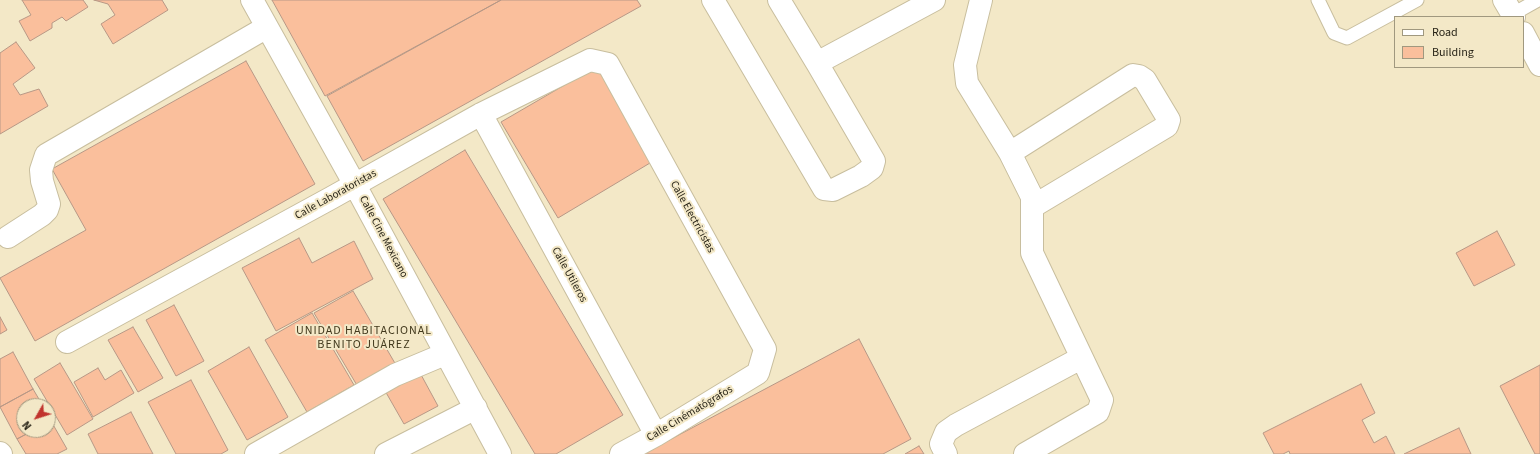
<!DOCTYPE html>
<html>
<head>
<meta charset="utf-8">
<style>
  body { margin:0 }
  #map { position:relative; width:1540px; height:454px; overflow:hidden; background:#f3e8c7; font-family:"Source Sans 3",sans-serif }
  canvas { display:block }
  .legend { position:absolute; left:1394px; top:16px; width:130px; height:52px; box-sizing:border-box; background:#f3e8c7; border:1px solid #a0987f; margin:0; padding:5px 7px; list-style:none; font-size:12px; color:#231f13 }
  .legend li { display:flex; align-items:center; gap:8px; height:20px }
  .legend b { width:20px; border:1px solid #a0987f }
  .north { position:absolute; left:16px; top:398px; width:40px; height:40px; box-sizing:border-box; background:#f3e8c7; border:1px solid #a0987f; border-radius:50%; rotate:231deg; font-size:11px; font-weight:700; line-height:16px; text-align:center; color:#231f13 }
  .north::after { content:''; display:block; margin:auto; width:14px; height:18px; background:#c1332d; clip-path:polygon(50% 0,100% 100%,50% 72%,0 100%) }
</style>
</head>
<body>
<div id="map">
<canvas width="1540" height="454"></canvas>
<ul class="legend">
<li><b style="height:5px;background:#fff"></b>Road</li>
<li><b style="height:11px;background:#fabf9c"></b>Building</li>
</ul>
<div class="north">N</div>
</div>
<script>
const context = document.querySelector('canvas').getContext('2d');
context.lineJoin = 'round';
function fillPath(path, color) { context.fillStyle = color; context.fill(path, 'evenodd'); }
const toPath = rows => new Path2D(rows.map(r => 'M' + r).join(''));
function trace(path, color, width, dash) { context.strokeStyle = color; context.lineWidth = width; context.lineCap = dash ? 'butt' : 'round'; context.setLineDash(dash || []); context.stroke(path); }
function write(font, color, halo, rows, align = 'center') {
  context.font = font + ' "Source Sans 3",sans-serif'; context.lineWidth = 4; context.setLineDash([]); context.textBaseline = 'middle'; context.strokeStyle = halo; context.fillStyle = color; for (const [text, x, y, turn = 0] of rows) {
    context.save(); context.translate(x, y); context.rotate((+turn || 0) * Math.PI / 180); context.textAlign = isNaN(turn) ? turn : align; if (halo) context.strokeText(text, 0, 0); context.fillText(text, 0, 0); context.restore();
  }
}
const building = toPath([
  [22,0,83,0,88,7,66,21,62,17,52,23,52,28,30,41,19,21,31,15,22,0],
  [94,0,162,0,168,10,113,44,101,24,115,15,108,4,94,0],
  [272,0,501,0,325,96,272,0],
  [501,0,637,0,641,6,363,161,327,96,501,0],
  [16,42,35,68,13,84,20,95,39,89,48,106,0,134,0,53,16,42],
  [246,61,315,184,35,341,0,278,86,230,52,169,246,61],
  [599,65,655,160,558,218,501,122,599,65],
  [465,150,623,415,556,454,535,454,383,199,465,150],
  [1497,231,1515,265,1474,286,1456,253,1497,231],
  [299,238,312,263,354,241,373,279,276,331,242,268,299,238],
  [353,291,396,365,358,387,314,313,353,291],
  [174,305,204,361,176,376,146,320,174,305],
  [312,313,354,385,307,412,265,340,312,313],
  [0,317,7,330,0,334,0,317],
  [133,327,163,378,138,392,108,340,133,327],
  [859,339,911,439,883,454,643,454,859,339],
  [249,347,288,417,247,440,208,371,249,347],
  [13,352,33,389,0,407,0,359,13,352],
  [60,363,93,419,67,435,34,379,60,363],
  [1540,365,1540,454,1535,454,1500,386,1540,365],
  [98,368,105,380,121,370,134,393,93,417,74,382,98,368],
  [419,371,438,406,404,424,384,389,419,371],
  [191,380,228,450,221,454,176,454,148,402,191,380],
  [1361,384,1375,413,1362,420,1374,443,1386,436,1395,454,1290,454,1289,451,1283,454,1274,454,1263,433,1361,384],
  [33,389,43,406,24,406,24,430,34,430,17,439,0,407,33,389],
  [131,412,153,454,98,454,88,434,131,412],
  [51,421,67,449,57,454,26,454,17,439,34,430,48,430,48,422,51,421],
  [1459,428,1471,454,1404,454,1459,428],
  [919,446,924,454,905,454,919,446]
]);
fillPath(building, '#fabf9c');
trace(building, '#b79886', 1);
const lane = toPath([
  [1318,0,1334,33,1347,38,1417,0],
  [1513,14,1538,0]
]);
const street = toPath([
  [252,0,355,185,500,454],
  [713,0,824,189,833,190,861,176,872,168,874,161,817,63],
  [779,0,817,63,934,0],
  [981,0,965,65,967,83,1010,153,1032,197,1032,253,1102,400,1098,412,1025,454],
  [1504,0,1514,17],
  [1523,33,1540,65],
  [481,114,656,435],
  [1010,153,1133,75,1139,76,1145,80,1169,120,1167,126,1032,207],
  [8,237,42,215,47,210,49,204,42,181,41,170,46,155,267,27],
  [67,342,331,198,481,114,590,60,608,64,765,349,758,373,656,435,621,454],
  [0,453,1,454],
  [256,454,395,375,445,354],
  [386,454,476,408],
  [946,454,941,444,946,432,956,425,1081,358]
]);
trace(lane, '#c8be9e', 15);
trace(street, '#c8be9e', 24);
trace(lane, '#fff', 13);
trace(street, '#fff', 22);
write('11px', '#231f13', '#f3e8c7', [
  ["Calle Laboratoristas",336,195,-29],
  ["Calle Electricistas",692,217,61],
  ["Calle Cine Mexicano",383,237,62],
  ["Calle Utileros",569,275,61],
  ["Calle Cinématógrafos",690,414,-31]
]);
context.letterSpacing = '1px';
write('12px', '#42391d', '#f3e8c7', [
  ["UNIDAD HABITACIONAL",364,331],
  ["BENITO JUÁREZ",364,345]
]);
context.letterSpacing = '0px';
</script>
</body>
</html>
